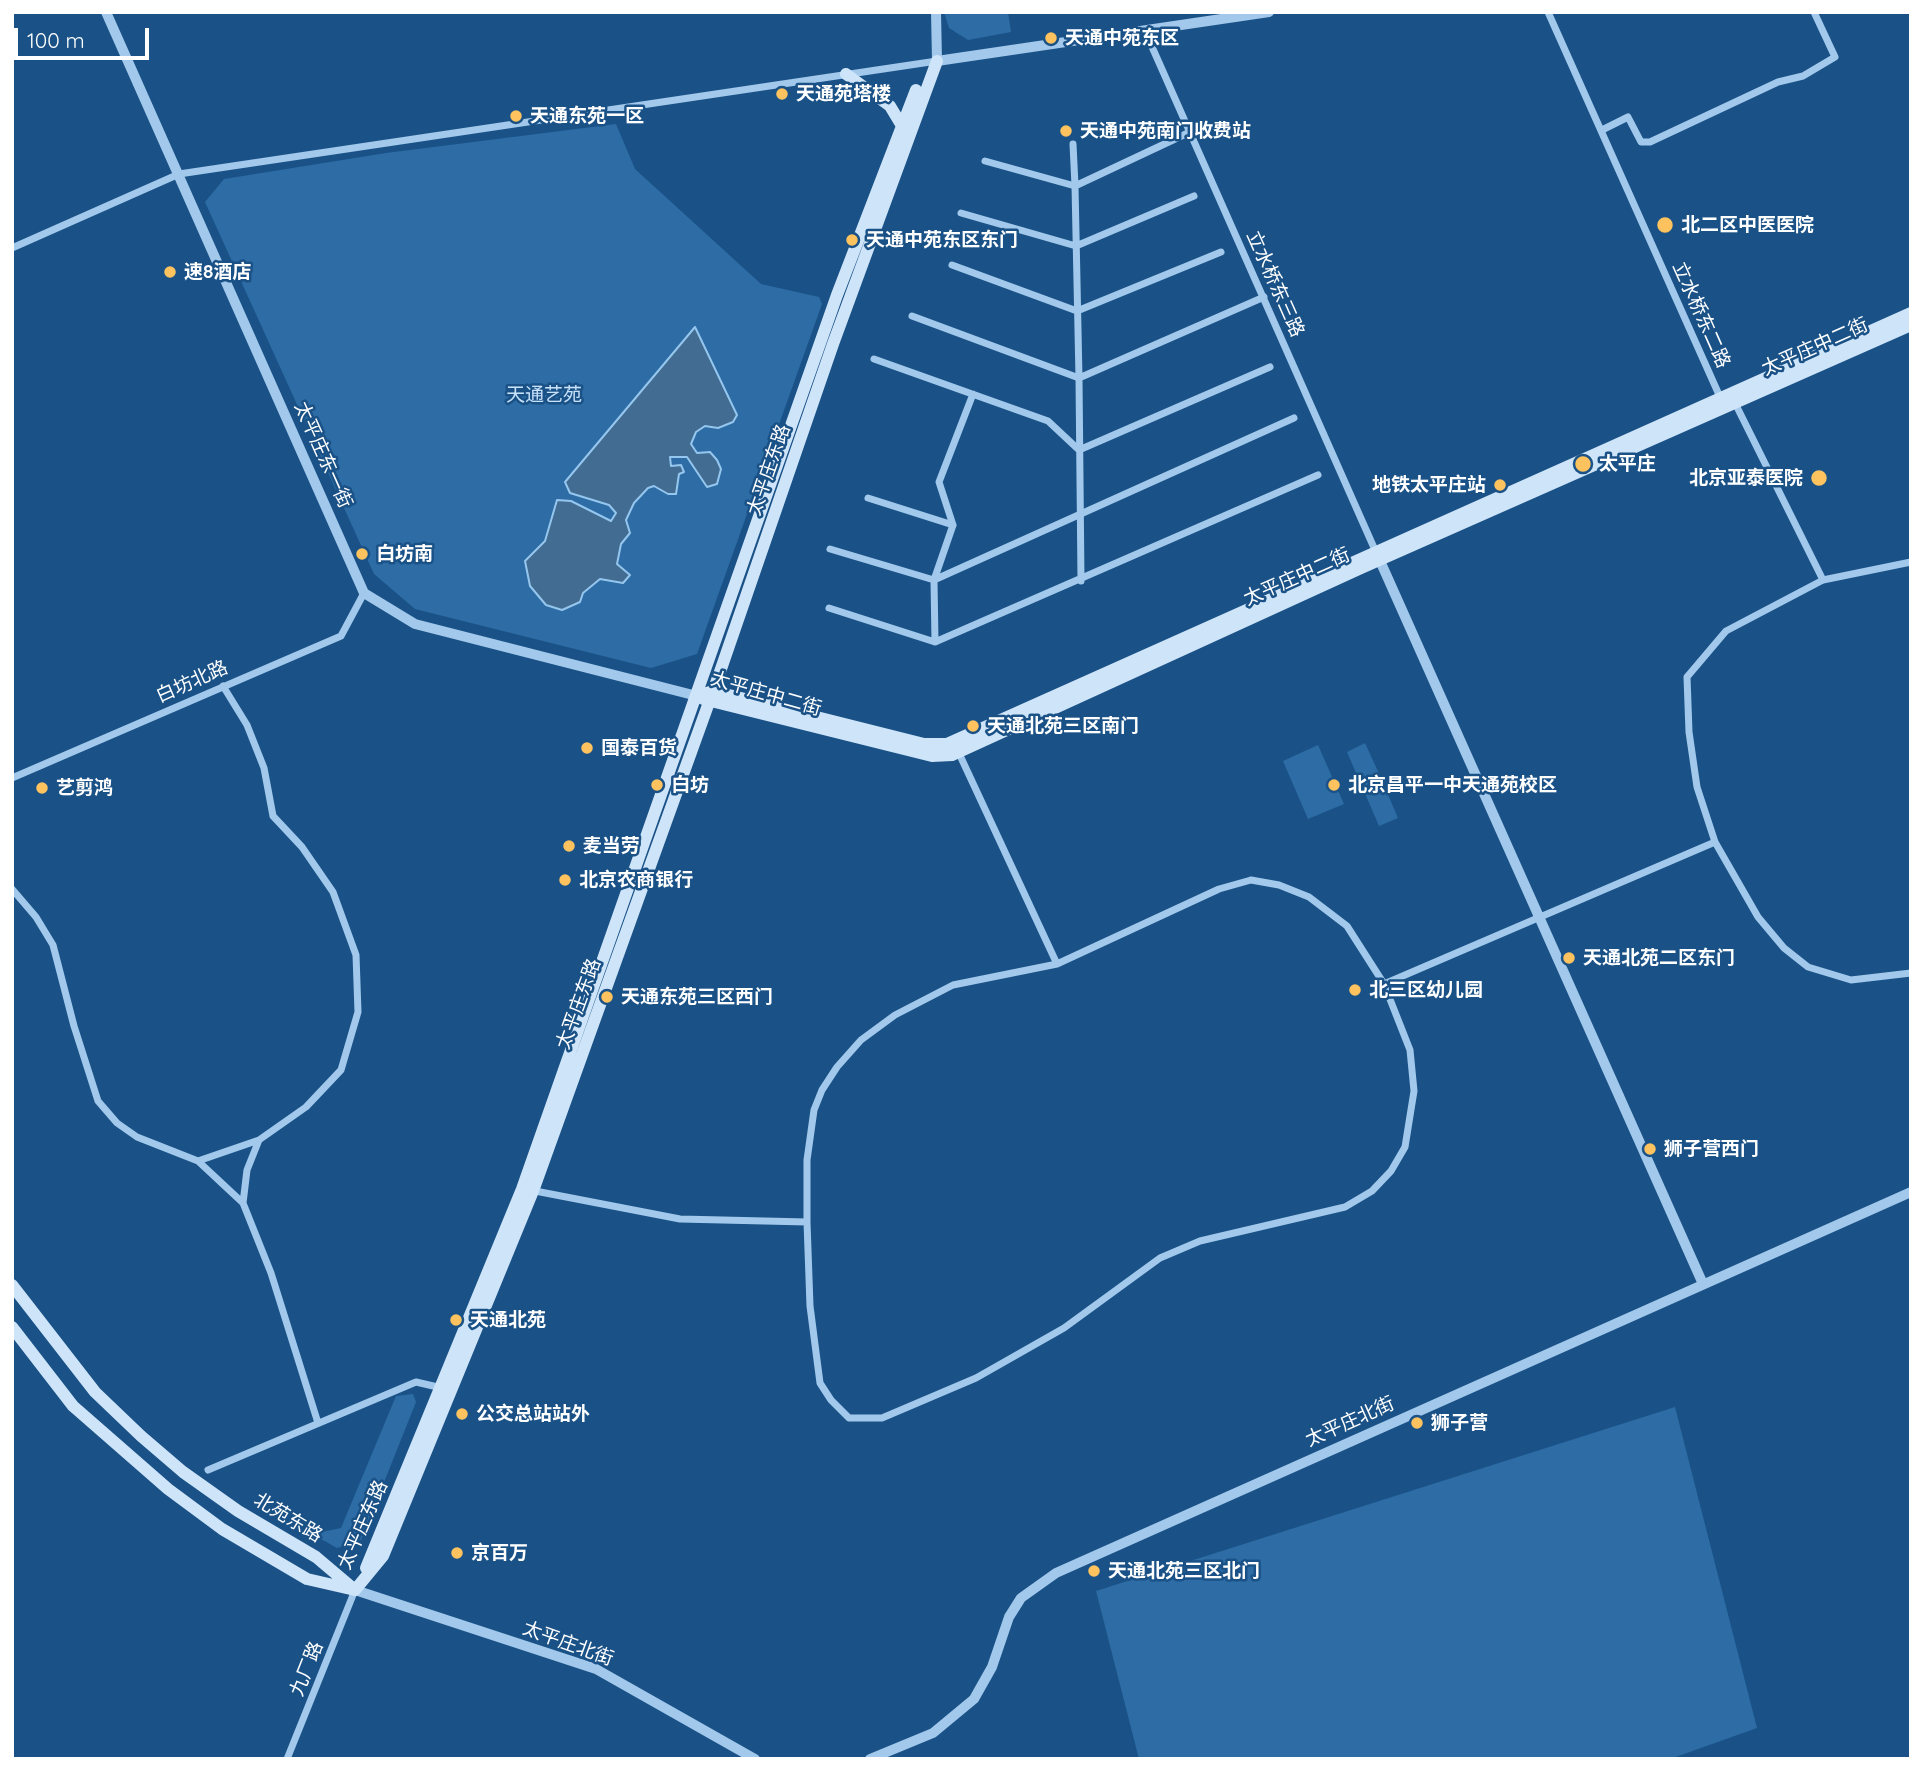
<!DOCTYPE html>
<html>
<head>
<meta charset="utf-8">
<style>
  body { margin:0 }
  #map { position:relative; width:1923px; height:1771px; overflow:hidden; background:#1a5287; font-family:Quicksand,sans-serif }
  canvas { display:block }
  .frame { position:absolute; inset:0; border:14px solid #fff; pointer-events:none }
  .scale { position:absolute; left:14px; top:28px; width:135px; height:32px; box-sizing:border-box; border:4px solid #fff; border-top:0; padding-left:9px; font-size:21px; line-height:24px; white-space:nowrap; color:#fff; -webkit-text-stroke:5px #1a5287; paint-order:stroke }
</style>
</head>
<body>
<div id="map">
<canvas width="1923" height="1771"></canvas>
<div class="frame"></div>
<div class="scale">100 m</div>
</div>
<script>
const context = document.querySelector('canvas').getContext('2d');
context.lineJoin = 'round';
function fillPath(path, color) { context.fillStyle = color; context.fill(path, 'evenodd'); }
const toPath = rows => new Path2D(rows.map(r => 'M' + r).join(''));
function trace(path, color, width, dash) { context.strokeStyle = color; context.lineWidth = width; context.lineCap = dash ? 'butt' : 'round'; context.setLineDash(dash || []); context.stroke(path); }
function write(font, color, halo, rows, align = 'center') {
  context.font = font + ' Quicksand,"Noto Sans SC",sans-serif'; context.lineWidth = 5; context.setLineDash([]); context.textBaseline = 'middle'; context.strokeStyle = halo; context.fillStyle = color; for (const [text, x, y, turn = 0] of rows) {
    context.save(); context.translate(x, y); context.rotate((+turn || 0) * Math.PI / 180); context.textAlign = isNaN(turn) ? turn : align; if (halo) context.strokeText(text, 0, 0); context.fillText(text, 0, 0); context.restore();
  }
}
fillPath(toPath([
  [944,12,1008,12,1011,32,968,40,949,28],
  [616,124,635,169,761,284,819,297,822,304,697,654,651,668,415,609,374,574,205,202,224,179,386,153],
  [1365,743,1381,778,1362,787,1347,752],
  [1318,745,1344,804,1308,819,1283,761],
  [1383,783,1398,818,1379,826,1364,791],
  [413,1394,416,1402,361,1540,337,1548,312,1534,341,1528,396,1396],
  [1675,1407,1757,1728,1670,1759,1139,1759,1096,1591]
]), '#2d6ca5');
const water = toPath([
  [695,327,737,415,733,422,718,428,705,426,696,432,691,444,697,453,710,452,717,460,721,469,717,484,707,487,687,457,670,457,671,466,681,465,684,472,679,474,676,494,668,494,654,486,648,488,634,503,626,520,630,533,621,544,617,564,630,575,623,583,600,579,583,593,580,602,562,610,546,605,530,586,525,561,545,541,557,500,571,501,611,521,616,513,609,505,570,493,565,482,695,327]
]);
fillPath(water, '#436c92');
trace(water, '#95c6ee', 2);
trace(toPath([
  [1548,12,1720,397,1724,398],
  [1145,31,1375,550],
  [1602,130,1628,117,1641,142,1650,142,1778,82,1803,76,1835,57,1814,12],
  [985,161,1075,186,1073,144],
  [961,213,1076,246,1194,196],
  [12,248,179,174,937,61],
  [952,265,1077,311,1221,252],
  [912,316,1079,378,1075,186,1190,132],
  [874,359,1048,421,1079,450,1270,367],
  [1735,403,1823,580],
  [868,498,953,525,934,580,935,642],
  [953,525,939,482,973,394],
  [830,549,934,580,1294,418],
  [1911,562,1823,580,1726,631,1687,677,1689,732,1697,787,1715,842,1758,917,1784,948,1808,967,1851,980,1911,973],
  [1081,581,1079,378,1264,297],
  [829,608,935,642,1318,475],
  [957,749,1057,964],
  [12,778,341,636,364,593],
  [1251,880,1279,885,1309,897,1347,926,1384,984,1410,1050,1414,1091,1405,1147,1391,1171,1372,1191,1345,1207,1200,1241,1160,1258,1064,1328,976,1378,882,1418,849,1418,831,1400,820,1383,810,1306,807,1222,807,1160,814,1110,822,1090,837,1067,861,1040,895,1015,953,985,1057,964,1219,889,1251,880],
  [12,889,36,917,53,945,74,1026,98,1101,117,1123,137,1137,198,1161,243,1203,271,1273,318,1423],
  [1384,984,1715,842],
  [198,1161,259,1140,306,1107,341,1070,358,1012,356,955,333,892,302,847,273,816,264,768,247,725,223,686],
  [530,1190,680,1219,807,1222],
  [243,1203,247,1170,259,1140],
  [208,1470,416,1382,442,1388],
  [287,1759,355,1590]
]), '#a2c9ec', 7);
trace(toPath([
  [106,12,364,593,415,624,697,696],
  [936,12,937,61,1269,12],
  [1377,554,1703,1284],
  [355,1590,596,1669,755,1759],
  [870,1759,933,1733,974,1699,992,1667,1009,1617,1021,1598,1056,1573,1911,1192]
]), '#a2c9ec', 10);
trace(toPath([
  [846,74,890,106,902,126],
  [707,693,713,691,924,744,947,744,1911,313],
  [703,699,932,756,952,755,1361,568,1911,325],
  [12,1285,95,1392,141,1436,183,1472,238,1511,316,1557,355,1590],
  [12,1327,73,1406,168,1489,222,1529,307,1579,355,1590],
  [366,1568,522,1189,837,295,916,90],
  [355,1590,383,1556,533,1191,721,669,833,344,937,61]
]), '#cee4f9', 12);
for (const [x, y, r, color] of [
  [1051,38,7,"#fec35e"],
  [782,94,7,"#fec35e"],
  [516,116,7,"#fec35e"],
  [1066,131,7,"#fec35e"],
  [1665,225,9,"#fec35e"],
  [852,240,7,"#fec35e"],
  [170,272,7,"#fec35e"],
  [1583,464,9,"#fec35e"],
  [1819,478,9,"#fec35e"],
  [1500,485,7,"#fec35e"],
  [362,554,7,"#fec35e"],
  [973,726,7,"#fec35e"],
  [587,748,7,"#fec35e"],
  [657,785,7,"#fec35e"],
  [1334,785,7,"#fec35e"],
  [42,788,7,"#fec35e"],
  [569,846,7,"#fec35e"],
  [565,880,7,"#fec35e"],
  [1569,958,7,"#fec35e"],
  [1355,990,7,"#fec35e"],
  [607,997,7,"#fec35e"],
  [1650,1149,7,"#fec35e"],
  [456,1320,7,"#fec35e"],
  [462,1414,7,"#fec35e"],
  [1417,1423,7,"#fec35e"],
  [457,1553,7,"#fec35e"],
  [1094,1571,7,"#fec35e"]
]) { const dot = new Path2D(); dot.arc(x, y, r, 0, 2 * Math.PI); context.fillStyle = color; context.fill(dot); trace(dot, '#1a5287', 2.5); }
write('bold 19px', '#fff', '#1a5287', [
  ["天通中苑东区",1065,38],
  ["天通苑塔楼",796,94],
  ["天通东苑一区",530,116],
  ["天通中苑南门收费站",1080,131],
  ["北二区中医医院",1681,225],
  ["天通中苑东区东门",866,240],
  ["速8酒店",184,272],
  ["太平庄",1599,464],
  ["北京亚泰医院",1803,478,"right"],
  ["地铁太平庄站",1486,485,"right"],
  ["白坊南",376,554],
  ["天通北苑三区南门",987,726],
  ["国泰百货",601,748],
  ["白坊",671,785],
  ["北京昌平一中天通苑校区",1348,785],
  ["艺剪鸿",56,788],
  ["麦当劳",583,846],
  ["北京农商银行",579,880],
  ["天通北苑二区东门",1583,958],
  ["北三区幼儿园",1369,990],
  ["天通东苑三区西门",621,997],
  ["狮子营西门",1664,1149],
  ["天通北苑",470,1320],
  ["公交总站站外",476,1414],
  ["狮子营",1431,1423],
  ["京百万",471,1553],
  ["天通北苑三区北门",1108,1571]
], 'left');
write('19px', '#fff', '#1a5287', [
  ["立水桥东三路",1275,284,66],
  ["立水桥东二路",1701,315,66],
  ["太平庄中二街",1815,347,-24],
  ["太平庄东一街",323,455,66],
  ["太平庄东路",769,470,-71],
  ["太平庄中二街",1297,577,-24],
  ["白坊北路",192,682,-24],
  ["太平庄中二街",766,694,16],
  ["太平庄东路",579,1004,-70],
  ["太平庄北街",1350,1422,-24],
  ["北苑东路",288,1518,31],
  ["太平庄东路",363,1525,-66],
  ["太平庄北街",568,1644,20],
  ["九厂路",307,1669,-68]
]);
write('19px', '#c7e2f9', '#1a5287', [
  ["天通艺苑",544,395]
]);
</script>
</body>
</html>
